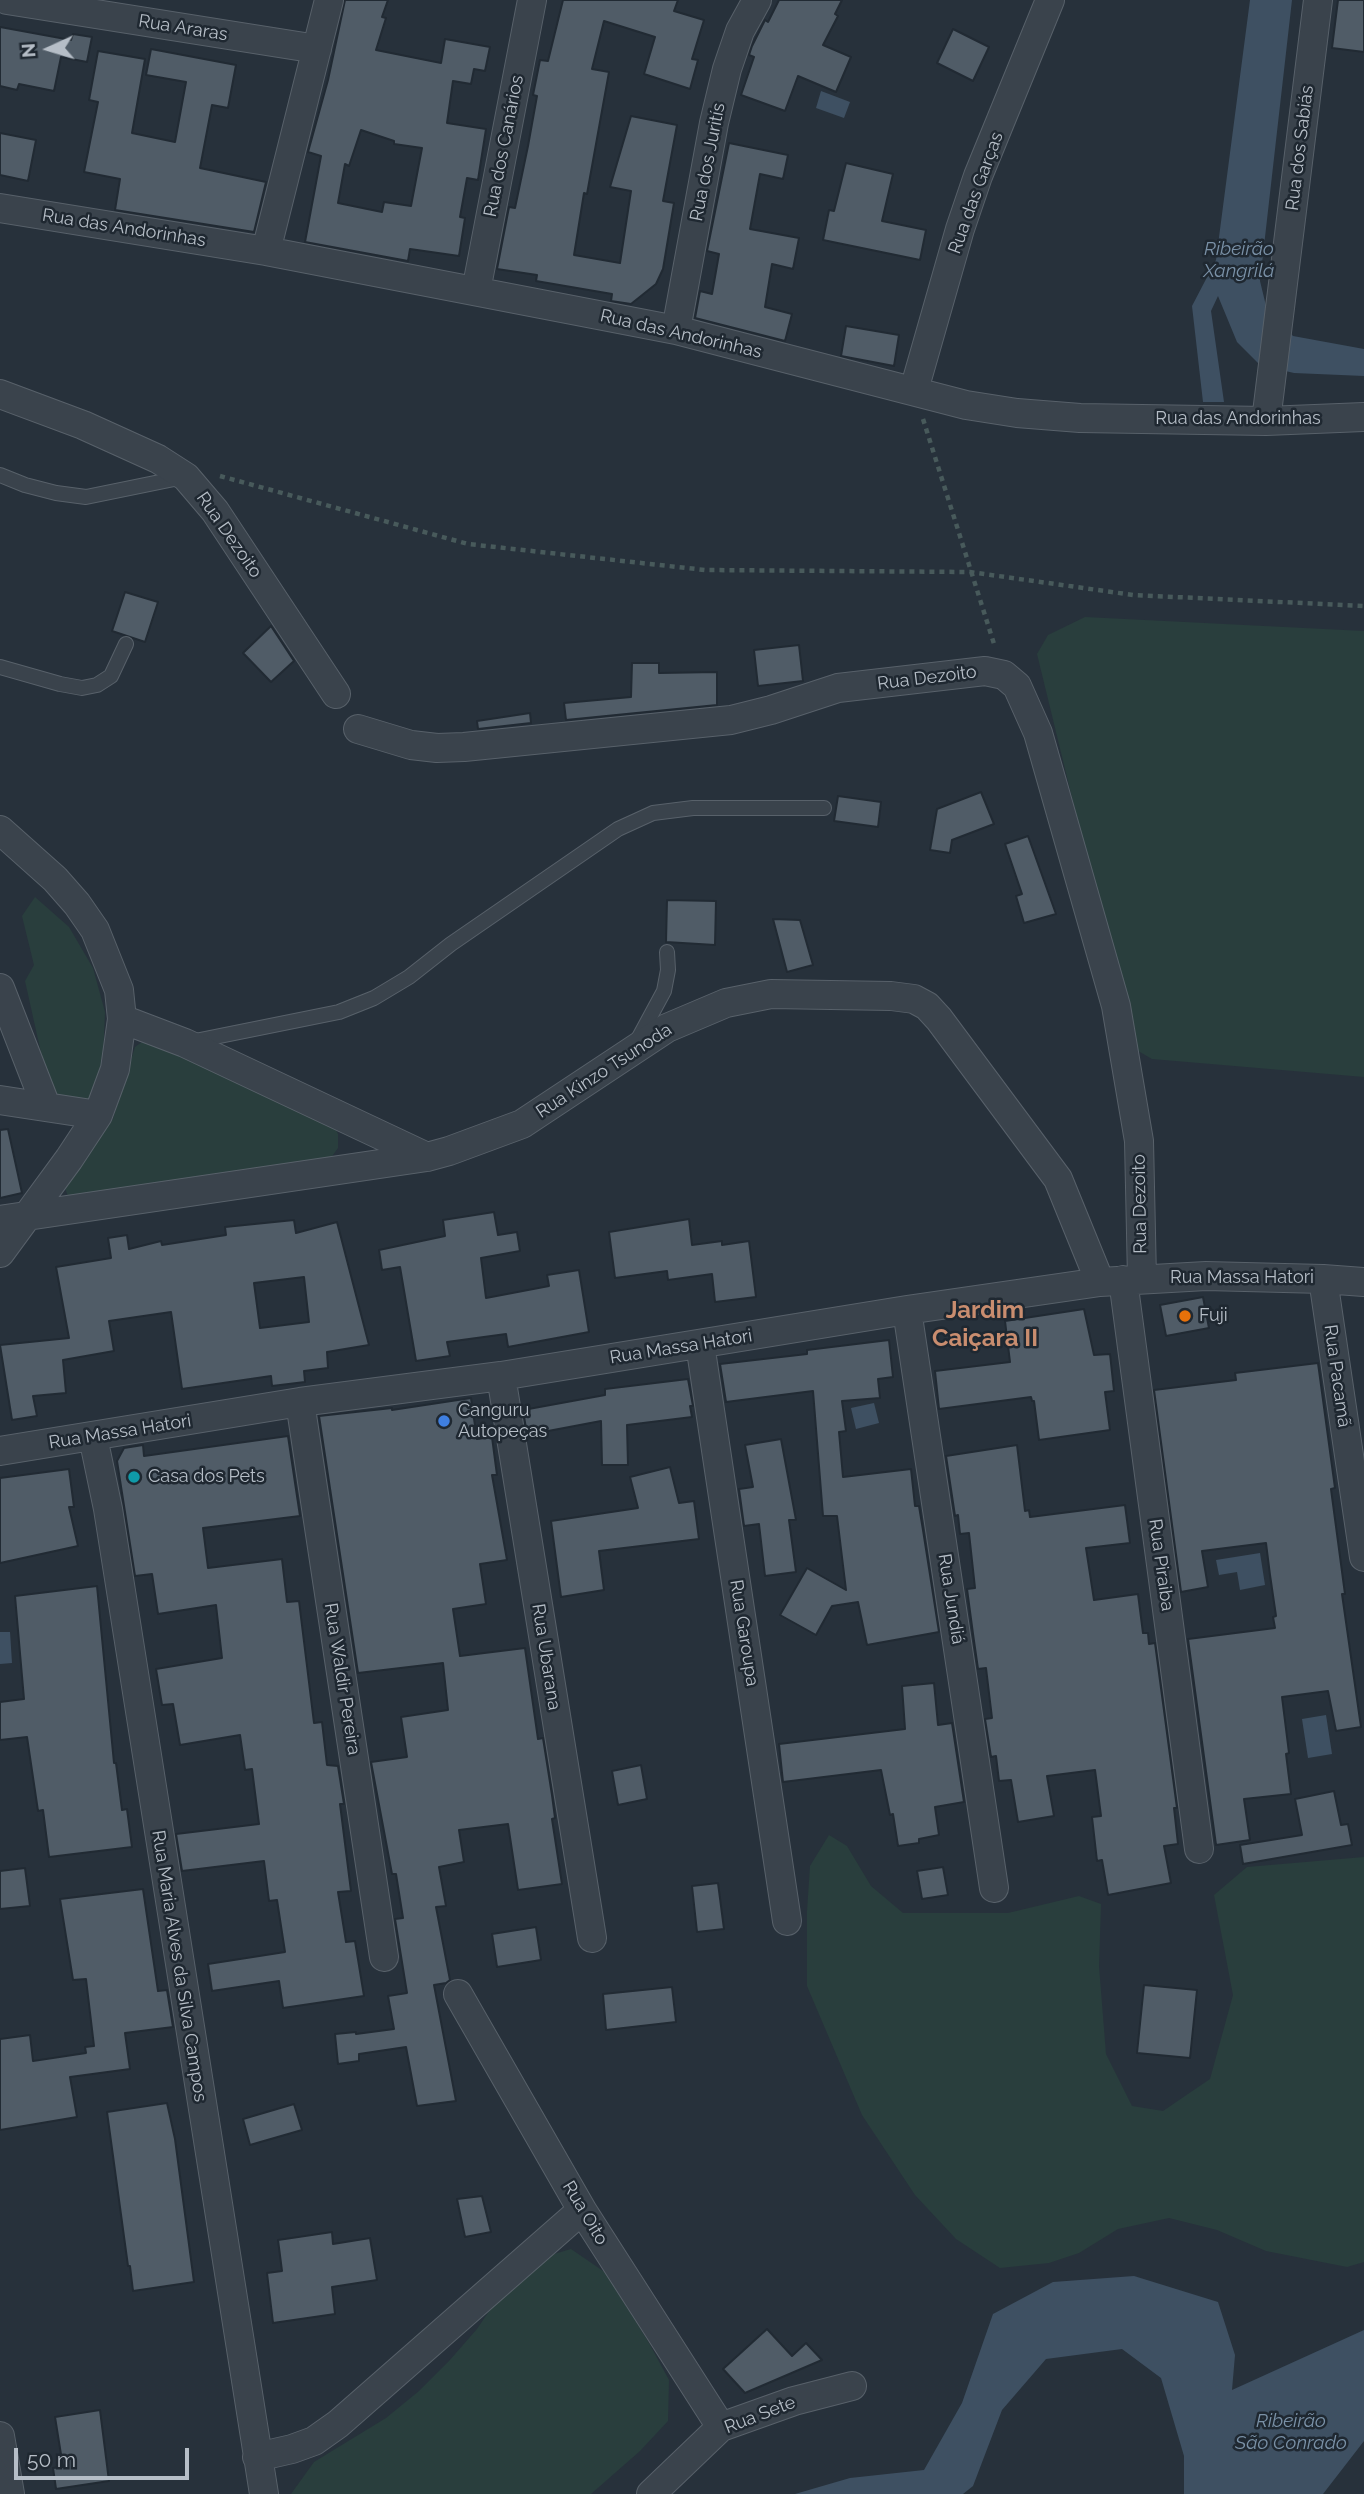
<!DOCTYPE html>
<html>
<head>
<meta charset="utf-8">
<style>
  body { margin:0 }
  #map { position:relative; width:1364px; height:2494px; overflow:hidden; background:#27313b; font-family:Raleway,sans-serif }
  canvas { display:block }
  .north { position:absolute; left:14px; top:14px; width:70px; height:70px; -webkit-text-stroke:5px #1f2831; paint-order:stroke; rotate:266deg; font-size:19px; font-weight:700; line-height:28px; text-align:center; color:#b6bec7 }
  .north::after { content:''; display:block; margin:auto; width:24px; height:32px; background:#b6bec7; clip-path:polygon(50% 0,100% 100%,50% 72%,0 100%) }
  .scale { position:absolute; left:14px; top:2448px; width:175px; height:32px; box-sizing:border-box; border:4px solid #b6bec7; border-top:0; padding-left:9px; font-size:21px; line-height:24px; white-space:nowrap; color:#b6bec7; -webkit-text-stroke:5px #1f2831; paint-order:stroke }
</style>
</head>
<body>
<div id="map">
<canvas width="1364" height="2494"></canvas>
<div class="north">N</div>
<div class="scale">50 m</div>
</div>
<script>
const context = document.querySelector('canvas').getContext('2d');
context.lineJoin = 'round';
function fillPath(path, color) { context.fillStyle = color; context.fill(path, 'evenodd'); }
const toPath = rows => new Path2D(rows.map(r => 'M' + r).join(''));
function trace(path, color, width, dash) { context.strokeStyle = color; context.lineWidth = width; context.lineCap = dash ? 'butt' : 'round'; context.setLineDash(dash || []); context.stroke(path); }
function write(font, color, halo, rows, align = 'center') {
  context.font = font + ' Raleway,sans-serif'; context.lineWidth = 5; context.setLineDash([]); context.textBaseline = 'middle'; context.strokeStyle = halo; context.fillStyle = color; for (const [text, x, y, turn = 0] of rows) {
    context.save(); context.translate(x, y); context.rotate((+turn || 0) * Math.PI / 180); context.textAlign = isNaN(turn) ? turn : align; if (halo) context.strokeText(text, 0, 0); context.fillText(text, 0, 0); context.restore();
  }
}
fillPath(toPath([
  [1085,617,1364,631,1364,1077,1152,1059,1133,1048,1037,654,1048,635],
  [35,897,69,927,93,968,105,1012,103,1059,88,1103,50,1093,25,981,34,965,22,916],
  [142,1042,151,1042,335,1128,338,1134,338,1148,330,1159,69,1199,65,1188,68,1181,113,1119,135,1047],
  [829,1835,847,1846,871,1886,903,1913,1008,1913,1079,1896,1101,1904,1099,1966,1106,2054,1132,2106,1163,2111,1210,2079,1233,1995,1214,1895,1247,1867,1364,1857,1364,2262,1347,2267,1266,2251,1217,2230,1169,2218,1118,2229,1079,2253,1049,2263,1000,2268,956,2239,915,2195,862,2115,807,1986,807,1911,810,1866],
  [571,2249,606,2273,649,2343,669,2380,668,2421,640,2451,591,2494,291,2494,314,2462,386,2418,419,2391,449,2361,477,2329,502,2292,530,2261]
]), '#293e3d');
fillPath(toPath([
  [1250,0,1292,0,1260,281,1267,310,1293,336,1364,349,1364,376,1294,373,1260,365,1237,342,1218,296,1211,311,1224,402,1203,402,1192,306,1216,260],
  [821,91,850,102,844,118,816,108],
  [874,1403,879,1423,856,1429,851,1408],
  [1260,1553,1265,1585,1240,1590,1237,1572,1219,1575,1216,1560],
  [0,1632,10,1632,12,1663,0,1664],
  [1326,1715,1332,1754,1308,1758,1302,1719],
  [1134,2276,1218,2302,1235,2355,1232,2390,1364,2330,1364,2441,1323,2494,1184,2494,1184,2456,1161,2378,1122,2349,1046,2359,1002,2410,973,2486,963,2494,795,2494,850,2478,924,2470,962,2403,993,2314,1053,2282]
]), '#3e5062');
const building = toPath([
  [345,0,388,0,382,17,386,18,376,50,441,63,445,39,490,47,485,71,474,69,471,84,453,81,447,123,486,129,478,180,467,178,460,217,465,218,459,256,410,249,408,261,305,242,321,156,308,152,328,80,345,0],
  [361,130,394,141,394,144,422,148,411,206,384,202,382,212,338,203,345,164,349,166,361,130],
  [563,0,678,0,674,11,704,20,692,59,698,60,690,89,644,74,655,37,604,21,592,69,609,72,587,194,584,193,574,255,620,263,631,191,610,187,631,116,677,125,663,201,674,203,663,269,656,284,631,304,611,301,612,294,536,281,537,275,497,269,509,207,515,208,528,146,537,96,533,95,540,60,548,61,563,0],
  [779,0,842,0,835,14,838,16,823,45,851,57,836,92,798,76,785,111,741,95,754,57,749,55,752,46,765,20,768,22,779,0],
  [1338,0,1364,0,1364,52,1332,48,1338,0],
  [0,27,71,40,73,34,92,37,87,62,61,57,54,91,19,84,17,90,0,86,0,27],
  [953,29,989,47,973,81,937,63,953,29],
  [151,49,236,65,228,108,212,105,200,168,266,182,254,232,115,210,120,179,84,172,98,102,89,100,98,51,145,59,132,133,175,142,186,82,146,75,151,49],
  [0,133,36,140,28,181,0,175,0,133],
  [729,143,788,155,783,179,760,174,750,229,799,238,793,269,772,264,765,307,792,314,785,341,695,318,700,291,712,294,719,254,707,251,729,143],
  [846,163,893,174,882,221,926,230,920,260,823,240,829,210,834,211,846,163],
  [846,326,899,335,894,366,841,356,846,326],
  [125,592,158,602,145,642,112,631,125,592],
  [271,626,294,661,271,682,243,653,271,626],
  [799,645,803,681,758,686,754,650,799,645],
  [632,663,659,663,659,673,717,672,717,705,566,720,564,703,631,697,632,663],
  [530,713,531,723,478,729,477,721,530,713],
  [981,792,994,824,952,840,950,853,930,850,937,809,981,792],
  [838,796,881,802,878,827,834,821,838,796],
  [1028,836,1056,914,1024,923,1016,896,1022,894,1005,844,1028,836],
  [667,900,716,901,715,945,666,942,667,900],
  [773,919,800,920,813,965,787,972,773,919],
  [8,1129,22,1193,0,1198,0,1130,8,1129],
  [494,1212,498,1235,517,1232,520,1251,481,1258,486,1298,549,1286,547,1275,579,1270,589,1332,508,1347,506,1334,447,1342,450,1356,416,1361,400,1267,382,1270,379,1250,445,1236,443,1220,494,1212],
  [689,1219,692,1245,722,1241,722,1245,749,1241,756,1297,715,1302,712,1274,668,1280,667,1271,615,1278,609,1232,689,1219],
  [294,1220,296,1233,337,1222,369,1345,327,1352,328,1368,304,1371,305,1382,272,1386,271,1376,182,1389,171,1312,109,1321,114,1351,63,1360,66,1393,33,1396,37,1416,12,1420,0,1345,69,1338,56,1267,111,1258,108,1238,127,1235,129,1249,161,1241,162,1245,226,1235,225,1227,294,1220],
  [304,1277,309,1322,260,1328,254,1283,304,1277],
  [1203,1297,1209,1328,1166,1336,1160,1305,1203,1297],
  [1084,1309,1094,1355,1110,1354,1114,1391,1105,1392,1110,1430,1039,1440,1034,1401,1032,1401,1031,1397,939,1409,935,1371,1010,1362,1005,1321,1084,1309],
  [889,1340,893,1377,878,1379,880,1398,842,1401,846,1431,839,1432,843,1477,911,1469,915,1506,919,1506,923,1530,939,1632,867,1645,858,1602,832,1606,816,1635,780,1615,807,1568,846,1590,837,1516,823,1516,813,1391,726,1402,720,1364,807,1354,807,1350,889,1340],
  [1318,1363,1335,1488,1331,1489,1345,1594,1342,1594,1361,1727,1336,1731,1328,1691,1282,1697,1289,1753,1286,1754,1291,1794,1244,1799,1250,1840,1216,1845,1188,1639,1275,1628,1273,1617,1276,1616,1270,1575,1266,1543,1202,1551,1208,1587,1181,1592,1154,1390,1236,1380,1235,1373,1318,1363],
  [688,1379,693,1406,690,1406,692,1417,627,1425,628,1465,602,1465,601,1421,527,1435,523,1410,605,1395,605,1389,688,1379],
  [471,1398,477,1439,492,1437,497,1475,492,1475,507,1560,480,1564,486,1604,453,1609,460,1656,525,1648,538,1739,543,1738,552,1795,555,1818,552,1819,562,1884,518,1890,508,1824,459,1830,464,1862,439,1867,446,1906,436,1907,450,1980,446,1983,434,1985,456,2101,417,2106,406,2047,359,2054,359,2061,338,2064,335,2034,356,2032,356,2034,394,2029,388,1996,407,1993,395,1919,403,1918,396,1874,392,1874,371,1762,407,1757,401,1717,448,1710,443,1663,358,1673,319,1416,392,1408,392,1410,471,1398],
  [288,1436,300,1516,203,1528,208,1568,282,1559,287,1602,299,1601,314,1723,322,1722,327,1765,338,1766,344,1804,340,1804,351,1891,338,1892,346,1942,355,1941,364,1996,283,2008,279,1981,212,1991,208,1964,285,1952,277,1900,269,1901,264,1861,182,1871,176,1834,259,1824,252,1769,245,1770,240,1735,180,1745,173,1704,162,1705,156,1669,222,1658,216,1605,158,1614,152,1574,135,1576,117,1461,124,1448,143,1445,144,1456,288,1436],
  [781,1439,796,1520,789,1520,796,1572,765,1576,759,1524,744,1526,739,1489,753,1487,745,1445,781,1439],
  [1017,1445,1025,1511,1029,1510,1030,1517,1125,1505,1130,1543,1086,1548,1094,1600,1138,1594,1143,1633,1148,1633,1149,1644,1155,1643,1177,1808,1174,1808,1178,1844,1164,1846,1171,1883,1108,1895,1102,1860,1097,1861,1092,1817,1101,1816,1095,1770,1047,1776,1054,1816,1018,1822,1011,1780,999,1781,996,1756,991,1757,985,1719,992,1718,986,1668,978,1669,973,1634,967,1589,975,1588,969,1533,960,1534,958,1515,955,1516,946,1456,1017,1445],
  [670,1467,679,1503,694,1501,699,1539,599,1551,604,1590,561,1597,551,1521,638,1508,630,1477,670,1467],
  [69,1469,74,1507,69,1507,78,1546,0,1563,0,1478,69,1469],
  [97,1586,114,1763,116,1763,122,1810,127,1809,132,1847,49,1857,43,1810,38,1811,27,1737,0,1740,0,1702,24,1699,15,1596,97,1586],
  [934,1683,938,1725,952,1723,964,1802,935,1807,939,1835,919,1839,919,1843,898,1846,893,1814,890,1815,881,1770,783,1782,779,1744,905,1729,902,1686,934,1683],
  [641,1765,647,1799,618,1805,612,1771,641,1765],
  [1334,1791,1341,1825,1348,1824,1352,1845,1243,1864,1240,1845,1302,1835,1295,1799,1334,1791],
  [943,1867,948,1895,922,1899,917,1871,943,1867],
  [25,1868,30,1906,0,1909,0,1871,25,1868],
  [718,1883,724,1929,697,1932,692,1886,718,1883],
  [143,1889,158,1991,167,1990,173,2027,125,2033,130,2069,70,2077,77,2117,0,2130,0,2039,30,2035,33,2061,86,2053,85,2047,94,2046,86,1979,73,1980,60,1899,143,1889],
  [536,1927,541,1960,497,1967,492,1934,536,1927],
  [1144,1985,1197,1990,1190,2058,1137,2053,1144,1985],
  [672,1987,676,2022,606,2030,603,1994,672,1987],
  [167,2103,175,2139,194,2282,133,2291,130,2266,128,2266,107,2112,167,2103],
  [294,2104,302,2130,250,2145,243,2119,294,2104],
  [482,2196,491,2232,465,2237,457,2199,482,2196],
  [332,2232,333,2244,370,2238,377,2280,332,2287,335,2314,273,2323,267,2273,282,2271,278,2240,332,2232],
  [767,2329,792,2356,806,2343,822,2360,745,2393,723,2369,767,2329],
  [100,2410,109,2481,56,2489,53,2468,63,2467,55,2417,100,2410]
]);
fillPath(building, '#505c67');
trace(building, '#212a33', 2);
const service = toPath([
  [0,475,25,485,56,493,86,497,184,477],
  [0,667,60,684,82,688,97,685,111,676,126,644],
  [637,1041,664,991,668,970,667,952],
  [190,1042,339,1012,374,998,409,977,451,944,618,829,653,813,693,808,824,808]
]);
const minor = toPath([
  [7,0,317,49],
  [0,208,266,251,676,330,966,405,1017,413,1080,418,1266,421,1364,417],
  [266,251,329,0],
  [476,291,532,0],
  [676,330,714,123,727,69,740,31,757,0],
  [914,390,960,229,978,176,1050,0],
  [0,394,83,425,158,459,186,477,215,511,336,694],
  [1266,421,1318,0],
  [358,729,411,745,437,748,464,747,731,720,771,710,838,688,985,671,1004,675,1017,686,1038,733,1116,1006,1139,1141,1142,1279],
  [0,830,55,879,77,904,95,930,119,990,122,1019,115,1069,98,1115,69,1159,0,1253],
  [0,988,46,1106],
  [122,1019,185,1043,427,1157],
  [0,1100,98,1115],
  [0,1220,427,1157,449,1151,522,1124,667,1028,726,1003,771,994,891,996,914,999,927,1006,939,1019,1058,1179,1100,1282],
  [1323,1279,1364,1557],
  [1123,1280,1199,1849],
  [907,1310,994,1888],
  [700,1344,787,1921],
  [501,1376,592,1938],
  [300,1402,384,1957],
  [93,1437,108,1509,264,2494],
  [0,1451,300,1402,501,1376,907,1310,1100,1282,1206,1276,1323,1279,1364,1282],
  [458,1994,582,2210,721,2427],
  [0,2436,10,2494],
  [257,2457,292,2449,314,2441,338,2424,582,2210],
  [651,2494,721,2427,794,2401,852,2386]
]);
trace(service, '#58616a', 16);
trace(minor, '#58616a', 30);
trace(toPath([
  [923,419,995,647],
  [220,476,468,544,705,570,970,572,1133,595,1364,606]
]), '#485a5b', 4.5, [5, 5]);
trace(service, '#3a434c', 14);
trace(minor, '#3a434c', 28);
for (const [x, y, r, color] of [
  [1185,1316,7,"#e8710a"],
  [444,1421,7,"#3f7fe0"],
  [134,1477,7,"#0f9aa8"]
]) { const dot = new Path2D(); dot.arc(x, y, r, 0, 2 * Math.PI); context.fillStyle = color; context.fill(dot); trace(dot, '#1f2831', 2.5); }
write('18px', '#b6bec7', '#1f2831', [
  ["Rua Araras",183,28,9],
  ["Rua dos Canários",504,146,-79],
  ["Rua dos Sabiás",1300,148,-83],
  ["Rua dos Juritís",708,162,-79],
  ["Rua das Garças",976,193,-70],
  ["Rua das Andorinhas",124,228,9],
  ["Rua das Andorinhas",681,334,13],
  ["Rua das Andorinhas",1238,419],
  ["Rua Dezoito",229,535,55],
  ["Rua Dezoito",927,678,-7],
  ["Rua Kinzo Tsunoda",604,1071,-33],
  ["Rua Dezoito",1140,1204,-91],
  ["Rua Massa Hatori",1242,1278],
  ["Rua Massa Hatori",681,1347,-9],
  ["Rua Pacamã",1337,1376,82],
  ["Rua Massa Hatori",120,1432,-9],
  ["Rua Piraiba",1161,1565,82],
  ["Rua Jundiá",951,1599,81],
  ["Rua Garoupa",744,1633,81],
  ["Rua Ubarana",546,1657,81],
  ["Rua Waldir Pereira",342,1679,81],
  ["Rua Maria Alves da Silva Campos",179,1966,81],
  ["Rua Oito",585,2213,59],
  ["Rua Sete",760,2415,-21]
]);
write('18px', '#b6bec7', '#1f2831', [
  ["Fuji",1199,1316],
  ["Canguru",458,1411],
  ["Autopeças",458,1432],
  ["Casa dos Pets",148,1477]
], 'left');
write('italic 19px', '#7a91a7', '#1f2831', [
  ["Ribeirão",1239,249],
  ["Xangrilá",1239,271],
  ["Ribeirão",1291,2421],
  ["São Conrado",1291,2443]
]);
write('bold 24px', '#c98d6f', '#1f2831', [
  ["Jardim",985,1311],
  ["Caiçara II",985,1339]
]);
</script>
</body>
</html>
